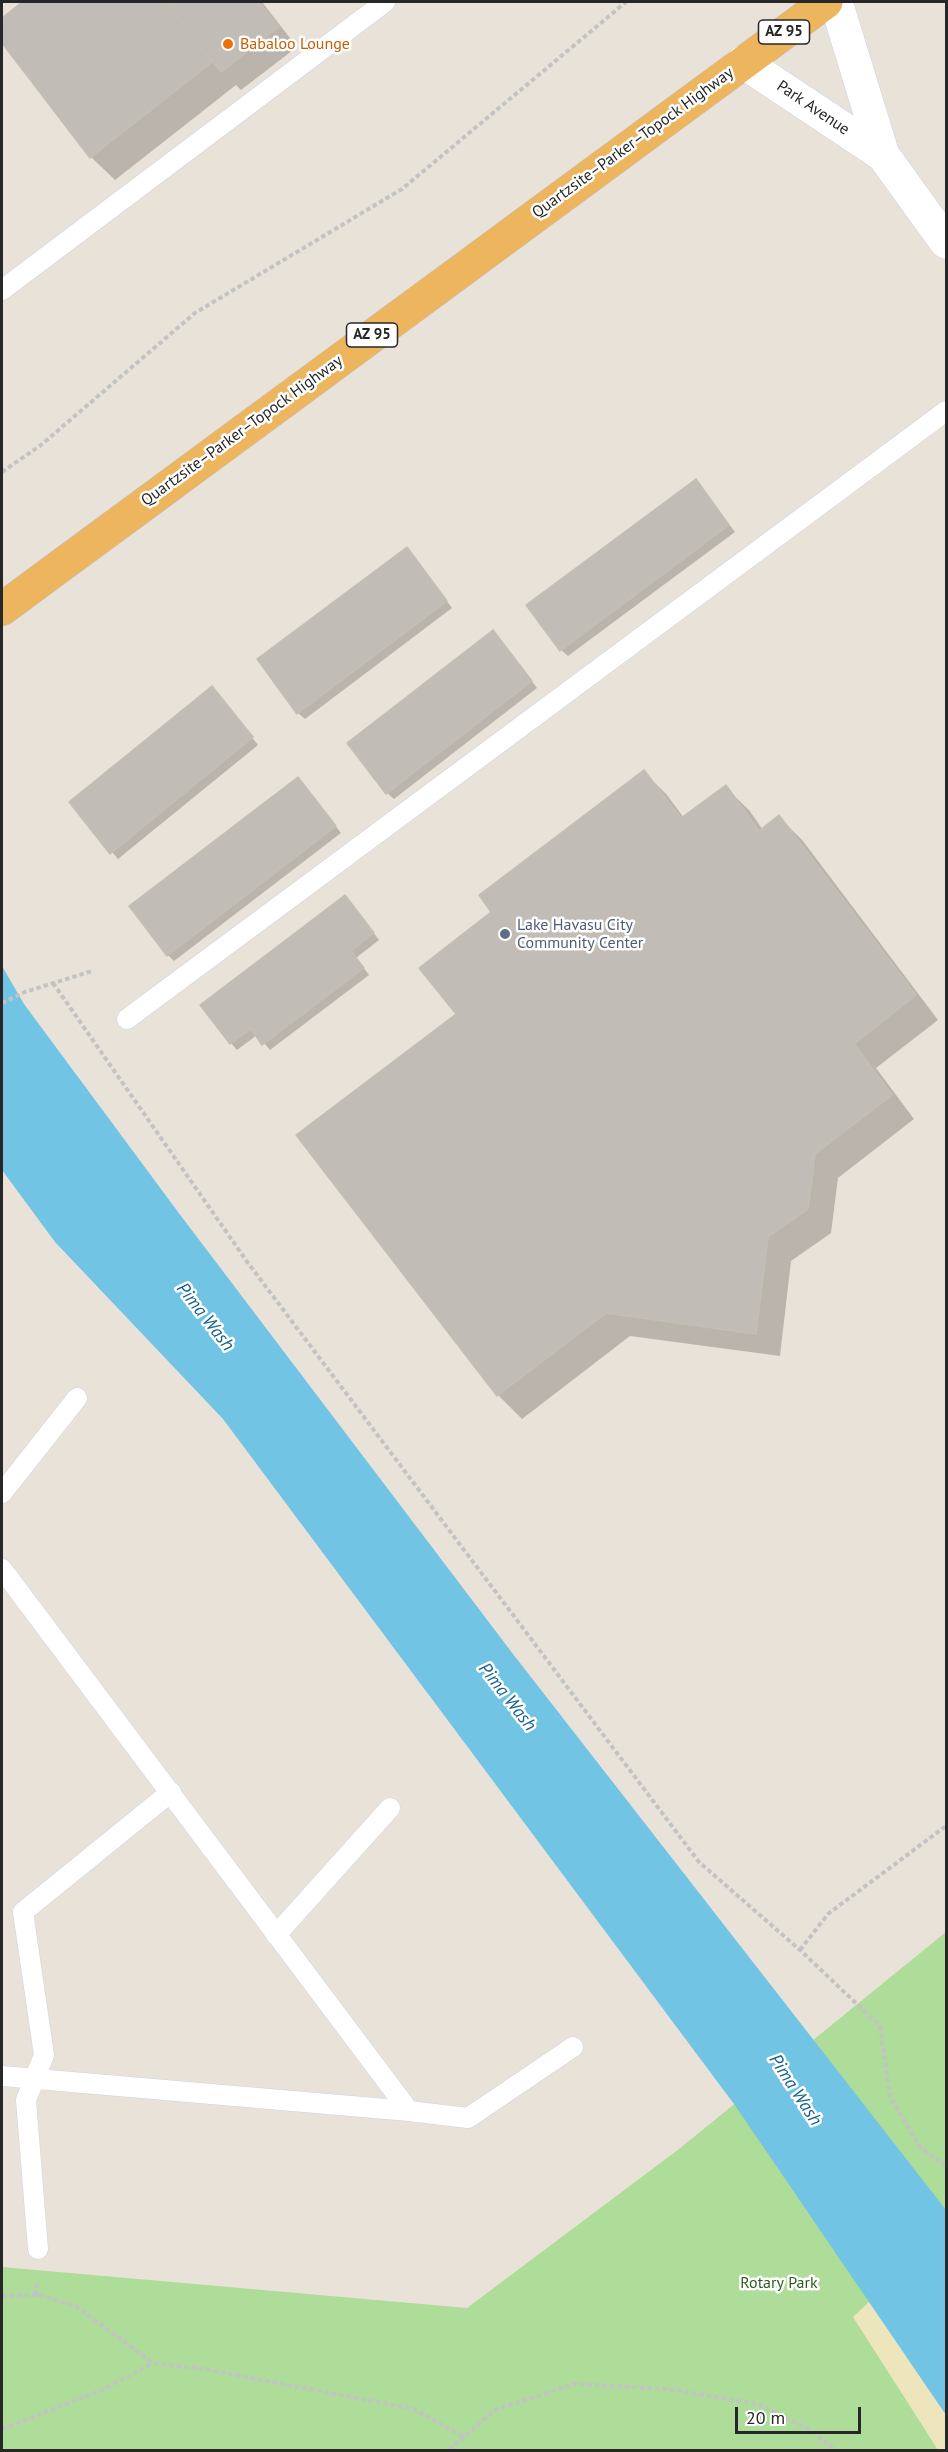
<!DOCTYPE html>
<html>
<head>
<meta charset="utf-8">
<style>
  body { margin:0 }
  #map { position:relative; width:948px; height:2452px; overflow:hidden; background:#e9e2d9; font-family:"PT Sans",sans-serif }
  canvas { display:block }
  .frame { position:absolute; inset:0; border:3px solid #272727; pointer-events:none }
  .scale { position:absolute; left:735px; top:2407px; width:126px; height:27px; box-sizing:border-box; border:3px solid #272727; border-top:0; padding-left:8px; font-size:18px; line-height:21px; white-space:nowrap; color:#272727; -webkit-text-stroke:4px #fff; paint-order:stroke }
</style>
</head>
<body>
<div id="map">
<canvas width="948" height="2452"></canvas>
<div class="frame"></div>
<div class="scale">20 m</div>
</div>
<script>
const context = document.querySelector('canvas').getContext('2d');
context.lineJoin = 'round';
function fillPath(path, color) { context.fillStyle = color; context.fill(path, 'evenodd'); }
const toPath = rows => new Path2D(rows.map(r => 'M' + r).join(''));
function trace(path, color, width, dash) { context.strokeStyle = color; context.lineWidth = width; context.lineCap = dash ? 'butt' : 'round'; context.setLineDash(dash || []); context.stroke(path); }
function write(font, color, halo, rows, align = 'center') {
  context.font = font + ' "PT Sans",sans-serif'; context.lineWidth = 5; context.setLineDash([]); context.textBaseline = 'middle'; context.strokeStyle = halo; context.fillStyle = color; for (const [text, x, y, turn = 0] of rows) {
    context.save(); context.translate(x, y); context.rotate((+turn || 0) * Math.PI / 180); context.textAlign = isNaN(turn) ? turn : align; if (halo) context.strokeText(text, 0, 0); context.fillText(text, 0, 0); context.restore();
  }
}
fillPath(toPath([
  [946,1932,946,2450,2,2450,2,2267,467,2308,679,2149]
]), '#aedc99');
fillPath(toPath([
  [946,2229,946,2450,938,2450,853,2317]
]), '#ede6bd');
fillPath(toPath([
  [2,966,24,1004,178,1212,513,1654,946,2210,946,2415,734,2104,223,1419,55,1242,2,1170]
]), '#72c4e5');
fillPath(toPath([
  [25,2,262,2,297,47,241,90,236,85,115,180,91,157,2,41,2,20],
  [696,481,735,532,568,656,561,650],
  [407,549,452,608,305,719,298,713],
  [499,638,537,688,394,799,387,793],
  [218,694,258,745,118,859,71,803],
  [644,772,667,795,684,818,725,787,749,810,763,830,779,817,803,841,938,1020,876,1068,914,1119,838,1178,831,1233,791,1261,780,1356,630,1336,522,1419,498,1395,298,1135,458,1015,493,912],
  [304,785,341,833,174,961,168,955],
  [352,904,379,940,356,958,369,975,270,1050,257,1035,237,1050,231,1043]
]), '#0003');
const building = toPath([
  [22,2,166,2,212,62,90,158,2,43,2,18,22,2],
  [166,2,259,2,279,27,221,72,166,2],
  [696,479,729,525,560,651,526,605,696,479],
  [407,547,447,601,297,714,257,659,407,547],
  [493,630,532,681,386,794,347,743,493,630],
  [212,686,253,737,110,854,69,802,212,686],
  [644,770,681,818,726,785,759,831,779,815,916,995,854,1044,892,1095,815,1154,808,1209,768,1237,756,1334,606,1313,497,1396,296,1135,456,1014,419,968,491,912,479,895,644,770],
  [298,777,336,826,167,956,129,906,298,777],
  [345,895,374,933,351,951,364,968,262,1045,251,1029,230,1044,200,1005,345,895]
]);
fillPath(building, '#c1bcb6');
trace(building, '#c4beb3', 1.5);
const service = toPath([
  [2,290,385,2],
  [127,1019,946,411],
  [2,1493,77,1398],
  [2,1569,409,2111,2,2076],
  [276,1935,390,1808],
  [409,2111,468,2118,573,2047],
  [38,2249,26,2100,44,2055,23,1912,171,1792]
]);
const minor = toPath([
  [836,2,883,155,946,242],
  [743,62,883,155]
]);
const trunk = toPath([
  [2,609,826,2]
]);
trace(service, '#cfd2df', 21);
trace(minor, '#cfd2df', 34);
trace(trunk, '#c3c3c3', 34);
trace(toPath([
  [2,472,41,445,195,313,402,189,626,2],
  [53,983,248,1263,699,1862,800,1950,880,2026,890,2097,921,2148,946,2166],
  [2,1003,25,992,92,971],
  [800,1950,828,1914,946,1826],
  [36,2295,37,2280],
  [2,2296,40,2295,77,2307,153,2363,204,2369,414,2409,464,2437],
  [2,2429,102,2390,153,2363],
  [449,2450,495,2410,574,2384,667,2389,758,2404,811,2430,835,2450]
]), '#c3c3c3', 4, [4.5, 3]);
trace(service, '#fff', 20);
trace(minor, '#fff', 33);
trace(trunk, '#ecb55e', 33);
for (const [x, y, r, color] of [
  [228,44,6,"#e8710a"],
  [505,934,6,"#5c6f8a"]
]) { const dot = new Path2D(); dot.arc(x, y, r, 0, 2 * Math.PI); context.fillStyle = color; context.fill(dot); trace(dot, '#fff', 2); }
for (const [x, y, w] of [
  [784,32,51],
  [372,335,51]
]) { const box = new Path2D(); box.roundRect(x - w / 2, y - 12, w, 24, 4.5); context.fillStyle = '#fff'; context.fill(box); trace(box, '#272727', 1.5); }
write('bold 15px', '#272727', null, [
  ["AZ 95",784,32],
  ["AZ 95",372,335]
]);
write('16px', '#c56008', '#fff', [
  ["Babaloo Lounge",240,44]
], 'left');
write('16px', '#272727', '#fff', [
  ["Park Avenue",813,108,34],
  ["Quartzsite–Parker–Topock Highway",633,143,-36],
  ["Quartzsite–Parker–Topock Highway",242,431,-36]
]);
write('16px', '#4e5e75', '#fff', [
  ["Lake Havasu City",517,925],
  ["Community Center",517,943]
], 'left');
write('16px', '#295d1e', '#fff', [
  ["Rotary Park",779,2283]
]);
write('italic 18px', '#16618c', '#fff', [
  ["Pima Wash",205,1317,52],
  ["Pima Wash",507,1697,52],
  ["Pima Wash",795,2090,57]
]);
</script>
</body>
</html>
